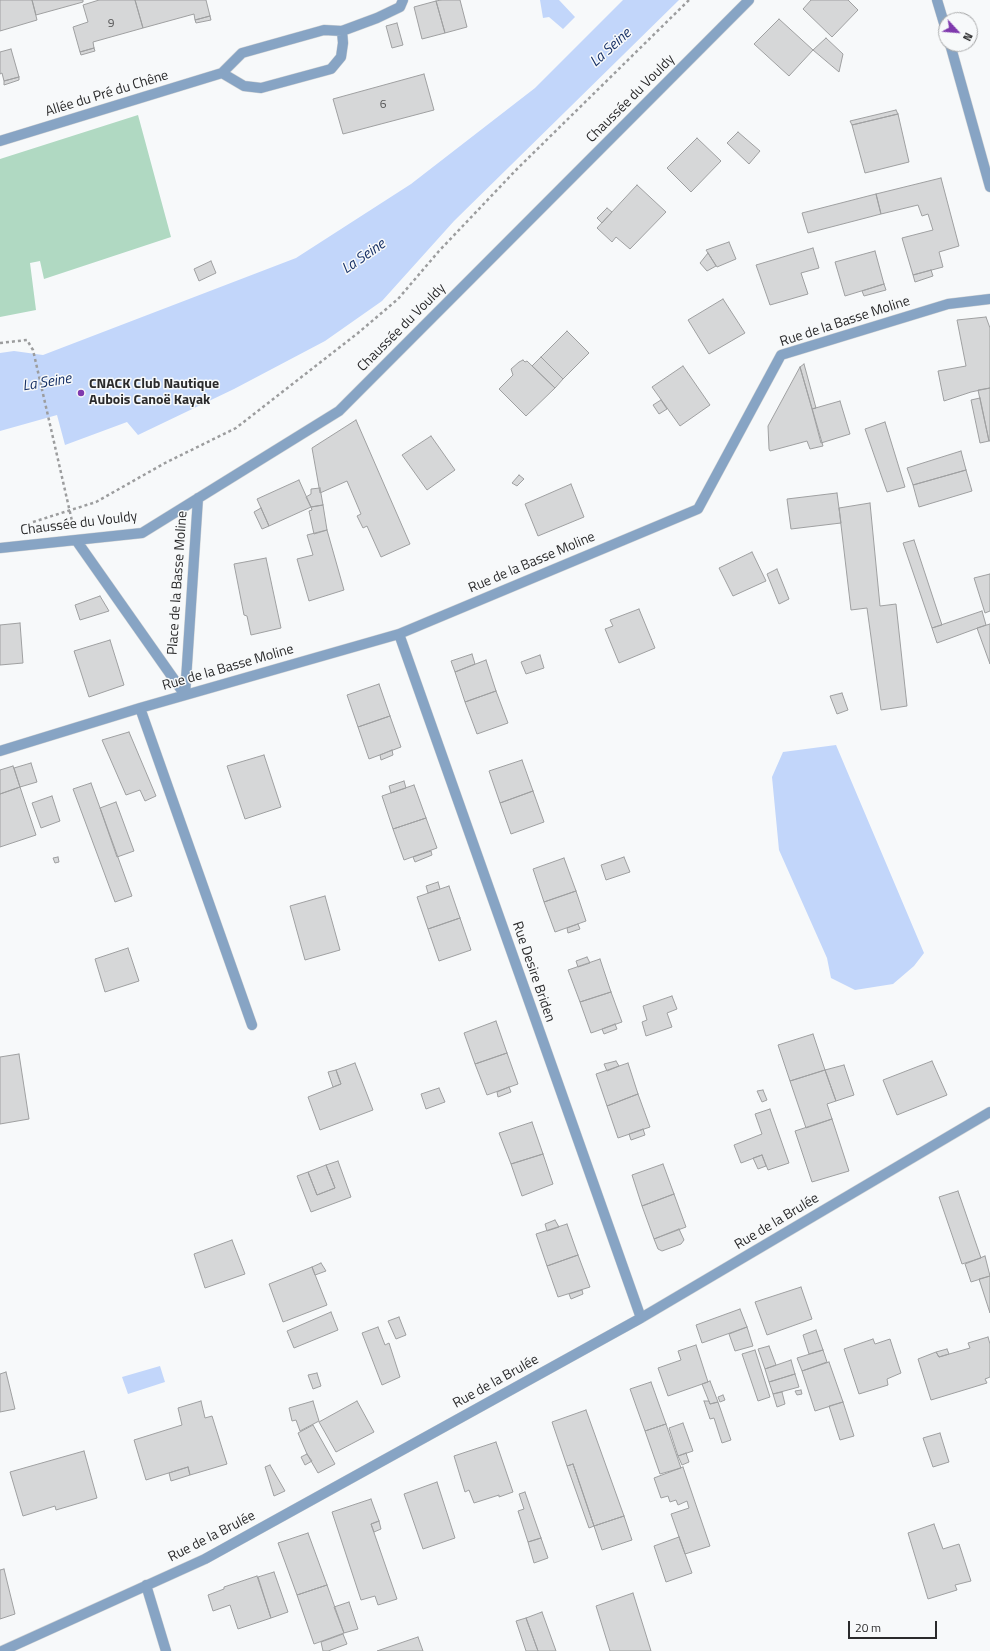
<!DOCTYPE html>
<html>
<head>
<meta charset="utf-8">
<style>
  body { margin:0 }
  #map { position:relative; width:990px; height:1651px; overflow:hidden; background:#f7f9fa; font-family:"Titillium Web",sans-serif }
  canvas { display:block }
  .north { position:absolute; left:938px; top:12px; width:40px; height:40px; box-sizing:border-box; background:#f7f9fa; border:1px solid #a5a6a7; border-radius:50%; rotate:116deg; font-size:11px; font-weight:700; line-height:16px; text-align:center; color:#2a2a2b }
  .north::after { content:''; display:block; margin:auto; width:14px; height:18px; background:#7f39ad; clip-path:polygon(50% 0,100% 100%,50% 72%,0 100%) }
  .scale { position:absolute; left:848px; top:1621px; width:89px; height:18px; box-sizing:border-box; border:2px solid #2a2a2b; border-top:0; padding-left:5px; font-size:12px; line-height:14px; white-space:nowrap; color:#2a2a2b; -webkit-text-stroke:3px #f7f9fa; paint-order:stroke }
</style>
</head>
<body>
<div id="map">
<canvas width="990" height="1651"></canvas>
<div class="north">N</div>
<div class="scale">20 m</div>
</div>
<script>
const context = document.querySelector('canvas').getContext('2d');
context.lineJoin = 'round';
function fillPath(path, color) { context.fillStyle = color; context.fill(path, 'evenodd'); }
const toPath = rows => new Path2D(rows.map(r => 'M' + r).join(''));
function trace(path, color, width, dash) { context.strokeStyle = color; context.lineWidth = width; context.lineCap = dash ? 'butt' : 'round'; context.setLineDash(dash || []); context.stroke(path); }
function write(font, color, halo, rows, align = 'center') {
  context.font = font + ' "Titillium Web",sans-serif'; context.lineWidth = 3; context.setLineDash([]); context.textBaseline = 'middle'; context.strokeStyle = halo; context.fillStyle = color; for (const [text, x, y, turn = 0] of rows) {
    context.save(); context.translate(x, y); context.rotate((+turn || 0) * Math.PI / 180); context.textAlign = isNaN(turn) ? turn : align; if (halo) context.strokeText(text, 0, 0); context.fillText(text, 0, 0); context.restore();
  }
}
fillPath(toPath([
  [138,115,171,237,44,279,40,261,30,263,36,310,0,317,0,159]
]), '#b0d9c2');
fillPath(toPath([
  [540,0,559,0,575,17,563,29,549,17,543,18],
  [623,0,679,0,454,221,382,301,325,341,234,389,138,435,127,422,65,445,57,415,0,431,0,353,14,351,43,355,296,258,411,184,535,88],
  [836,745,924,953,914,966,893,984,855,990,831,978,827,958,779,850,772,777,783,752],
  [160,1366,165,1382,128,1394,122,1377]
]), '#c2d6fa');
const building = toPath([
  [0,0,32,0,37,20,0,31,0,0],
  [32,0,83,0,83,2,36,15,32,0],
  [99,0,135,0,143,28,93,42,94,48,80,52,73,27,88,22,83,5,99,0],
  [135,0,206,0,210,16,195,20,194,14,143,28,135,0],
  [441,0,460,0,467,27,445,33,436,1,441,0],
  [811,0,848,0,858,10,832,37,803,9,811,0],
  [436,1,445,33,422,39,414,7,436,1],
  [210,16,211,20,196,23,195,20,210,16],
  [779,19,813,50,789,76,754,44,779,19],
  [397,23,403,45,392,48,386,26,397,23],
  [826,38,843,54,839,72,813,50,826,38],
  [94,48,95,51,81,55,80,52,94,48],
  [11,49,19,77,4,81,2,73,0,74,0,52,11,49],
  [424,74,434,110,343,134,333,99,424,74],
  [19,77,19,80,4,85,4,81,19,77],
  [896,110,898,114,852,125,850,121,896,110],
  [898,114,909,162,865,173,852,125,898,114],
  [738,132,760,151,749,164,727,143,738,132],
  [697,138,721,161,691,192,667,168,697,138],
  [941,178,959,246,939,252,943,267,913,275,902,238,933,230,928,214,922,216,918,205,881,214,876,194,941,178],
  [637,185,666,212,630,249,616,237,612,242,597,228,637,185],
  [876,194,881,214,808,233,802,213,876,194],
  [607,208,612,212,602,223,597,218,607,208],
  [729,242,736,259,717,267,706,250,729,242],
  [813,248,819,268,801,273,808,294,770,305,756,265,813,248],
  [875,251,884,284,845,296,835,262,875,251],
  [708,253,716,266,707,271,700,263,708,253],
  [211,261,216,273,199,281,194,269,211,261],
  [931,270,933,276,915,282,913,275,931,270],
  [884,284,886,290,864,296,862,291,884,284],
  [723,299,745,333,709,354,688,320,723,299],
  [986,317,990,328,990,388,971,392,944,401,938,371,966,366,957,320,986,317],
  [567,331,589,353,563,379,541,357,567,331],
  [541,357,563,379,555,388,532,366,541,357],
  [523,360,525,362,527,361,555,388,526,416,499,389,513,375,511,369,519,362,523,360],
  [804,364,816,408,812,409,800,367,804,364],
  [683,366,710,405,680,426,652,387,683,366],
  [800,367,823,446,810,449,807,441,770,451,769,449,768,426,800,367],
  [990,388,990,441,989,441,978,390,990,388],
  [980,398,989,441,980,443,971,400,980,398],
  [661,400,667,409,659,414,653,405,661,400],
  [840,401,850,434,821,443,812,409,840,401],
  [356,420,410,544,381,557,367,526,363,528,357,516,361,514,347,481,320,493,312,448,356,420],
  [885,422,905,487,887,492,865,429,885,422],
  [431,436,455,470,427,490,402,455,431,436],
  [961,451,966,470,913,485,907,468,961,451],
  [966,470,972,491,919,507,913,485,966,470],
  [519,475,524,479,517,486,512,483,519,475],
  [299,480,311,507,269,526,257,499,299,480],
  [571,484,584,517,538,536,525,504,571,484],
  [320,488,323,505,311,507,306,497,311,494,311,489,320,488],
  [837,493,841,523,791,529,787,499,837,493],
  [870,503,880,606,896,604,907,706,881,710,867,608,851,610,839,508,870,503],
  [323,505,327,530,314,534,309,511,312,510,311,507,323,505],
  [261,508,269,526,262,529,254,512,261,508],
  [327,530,344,590,309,601,297,559,313,555,307,535,327,530],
  [914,540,942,625,932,628,903,543,914,540],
  [752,552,766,581,733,596,719,568,752,552],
  [266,558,281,628,251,635,247,616,244,615,234,564,266,558],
  [777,569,789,599,779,604,767,574,777,569],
  [990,574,990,611,985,613,974,578,990,574],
  [100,596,109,611,80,620,75,605,100,596],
  [639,609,655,648,619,663,605,629,613,626,610,620,639,609],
  [982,611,986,625,937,643,932,628,982,611],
  [20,623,23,663,0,665,0,625,20,623],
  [990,624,990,664,977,628,990,624],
  [110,640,124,685,89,697,74,651,110,640],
  [472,654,475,664,455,672,451,661,472,654],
  [540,655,544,668,526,674,521,662,540,655],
  [486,660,496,691,465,702,455,672,486,660],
  [379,684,390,716,358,727,347,695,379,684],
  [496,691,508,723,477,734,465,702,496,691],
  [842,693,848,710,837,714,830,696,842,693],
  [390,716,401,747,369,759,358,727,390,716],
  [129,732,156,796,145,801,140,790,126,795,102,740,129,732],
  [392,750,393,755,381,760,380,755,392,750],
  [264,755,281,807,245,819,227,766,264,755],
  [522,760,533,791,500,803,489,771,522,760],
  [31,763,37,782,20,787,14,768,31,763],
  [13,766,20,787,0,794,0,770,13,766],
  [404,781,406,788,391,793,389,786,404,781],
  [91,783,132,896,115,902,73,789,91,783],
  [414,785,426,818,393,829,382,796,414,785],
  [20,787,36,835,0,847,0,794,20,787],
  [533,791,544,822,511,834,500,803,533,791],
  [52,796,60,821,41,828,32,803,52,796],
  [116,802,134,851,117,857,100,808,116,802],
  [426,818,437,848,404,860,393,829,426,818],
  [431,851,432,855,415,862,413,857,431,851],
  [58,857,59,862,55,863,53,858,58,857],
  [624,857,630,872,606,880,601,865,624,857],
  [564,858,576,891,544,902,533,869,564,858],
  [438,882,440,889,428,893,426,886,438,882],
  [449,886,460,918,428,929,417,897,449,886],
  [576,891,586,921,555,932,544,902,576,891],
  [325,896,340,950,305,960,290,906,325,896],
  [460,918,471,950,439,961,428,929,460,918],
  [578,924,580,929,568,933,567,928,578,924],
  [128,948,139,981,105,992,95,959,128,948],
  [587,957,590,963,578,967,576,961,587,957],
  [600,959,611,992,580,1002,568,970,600,959],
  [611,992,622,1022,591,1033,580,1002,611,992],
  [672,996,677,1009,667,1013,672,1027,646,1036,642,1022,647,1020,643,1006,672,996],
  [496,1021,507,1053,475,1064,464,1033,496,1021],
  [615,1024,617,1029,604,1034,602,1029,615,1024],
  [813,1034,825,1070,790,1081,778,1045,813,1034],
  [507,1053,518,1084,487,1095,475,1064,507,1053],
  [19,1054,29,1119,0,1124,0,1057,19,1054],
  [616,1061,619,1066,607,1071,604,1064,616,1061],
  [932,1061,947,1095,897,1115,883,1080,932,1061],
  [355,1063,373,1110,320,1130,308,1097,341,1084,336,1070,355,1063],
  [628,1063,638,1094,607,1106,596,1074,628,1063],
  [844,1065,854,1095,836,1101,825,1070,844,1065],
  [336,1070,341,1084,333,1087,328,1072,336,1070],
  [825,1070,836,1101,827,1104,832,1119,806,1128,790,1081,825,1070],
  [509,1087,511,1092,498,1097,497,1092,509,1087],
  [439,1088,445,1102,426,1109,421,1094,439,1088],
  [763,1090,767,1100,762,1102,757,1091,763,1090],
  [638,1094,650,1127,618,1138,607,1106,638,1094],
  [770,1109,789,1163,768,1170,762,1155,741,1163,734,1145,762,1134,755,1114,770,1109],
  [832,1119,849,1171,812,1182,795,1131,832,1119],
  [532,1122,543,1154,511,1164,499,1133,532,1122],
  [643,1129,645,1135,631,1140,629,1134,643,1129],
  [543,1154,553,1184,522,1196,511,1164,543,1154],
  [762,1155,766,1166,758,1169,753,1158,762,1155],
  [338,1161,351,1197,311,1212,297,1176,308,1172,317,1195,335,1188,326,1165,338,1161],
  [663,1164,674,1194,642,1206,632,1175,663,1164],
  [326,1165,335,1188,317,1195,308,1172,326,1165],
  [958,1191,981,1258,962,1264,939,1197,958,1191],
  [674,1194,686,1227,654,1239,642,1206,674,1194],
  [555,1220,559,1227,547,1231,545,1224,555,1220],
  [567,1224,578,1255,547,1266,536,1234,567,1224],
  [679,1229,684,1240,681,1244,662,1251,658,1249,654,1239,679,1229],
  [232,1240,245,1274,205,1288,194,1254,232,1240],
  [578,1255,590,1287,558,1297,547,1266,578,1255],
  [985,1256,990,1276,971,1282,965,1264,985,1256],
  [321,1263,326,1271,315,1275,312,1267,321,1263],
  [312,1267,327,1305,283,1322,269,1284,312,1267],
  [990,1276,990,1313,979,1279,990,1276],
  [801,1287,812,1319,767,1335,755,1302,801,1287],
  [582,1290,583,1294,571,1299,569,1294,582,1290],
  [740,1309,747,1327,702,1343,696,1325,740,1309],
  [331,1312,338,1330,294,1348,287,1331,331,1312],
  [399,1317,406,1335,396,1339,388,1321,399,1317],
  [378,1327,385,1345,389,1343,400,1377,382,1385,362,1333,378,1327],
  [747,1327,753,1346,735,1351,729,1334,747,1327],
  [816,1330,823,1350,809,1354,803,1335,816,1330],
  [988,1337,990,1344,990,1377,985,1379,987,1383,931,1400,918,1359,936,1352,939,1357,970,1348,968,1343,988,1337],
  [873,1339,875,1344,890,1339,901,1373,887,1379,888,1385,859,1394,844,1349,873,1339],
  [696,1345,708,1382,668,1396,658,1368,681,1360,678,1351,696,1345],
  [769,1346,776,1365,765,1369,758,1349,769,1346],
  [947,1349,949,1354,939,1357,936,1352,947,1349],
  [755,1350,770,1397,758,1401,742,1354,755,1350],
  [823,1350,827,1362,802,1371,797,1358,823,1350],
  [791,1360,795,1374,769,1382,765,1369,791,1360],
  [829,1362,843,1402,815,1411,802,1371,829,1362],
  [6,1372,15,1409,0,1412,0,1374,6,1372],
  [317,1373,321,1386,313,1389,308,1375,317,1373],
  [795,1374,799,1387,773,1394,769,1382,795,1374],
  [710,1381,718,1402,710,1404,702,1384,710,1381],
  [651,1382,666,1424,645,1431,630,1389,651,1382],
  [801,1390,802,1394,797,1395,795,1391,801,1390],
  [782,1392,785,1404,777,1407,773,1394,782,1392],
  [723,1395,725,1400,720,1402,718,1397,723,1395],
  [201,1401,205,1418,212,1416,227,1464,190,1475,188,1467,146,1480,134,1440,182,1425,178,1408,201,1401],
  [313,1401,319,1421,300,1431,296,1420,292,1421,289,1408,313,1401],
  [357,1401,374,1432,336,1452,319,1422,357,1401],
  [704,1401,709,1401,710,1404,718,1402,731,1440,722,1443,714,1418,710,1419,704,1401],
  [843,1402,854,1436,840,1440,829,1406,843,1402],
  [586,1410,624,1516,594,1526,573,1464,567,1466,552,1422,586,1410],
  [683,1423,693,1451,678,1456,669,1428,683,1423],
  [666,1424,681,1468,660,1474,645,1431,666,1424],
  [313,1425,335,1464,318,1473,307,1454,298,1433,313,1425],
  [940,1433,949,1462,933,1467,923,1438,940,1433],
  [496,1442,513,1492,499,1497,499,1495,474,1503,469,1490,465,1492,454,1456,496,1442],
  [84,1451,97,1498,56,1510,55,1506,23,1516,10,1472,84,1451],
  [686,1453,689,1462,682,1465,678,1456,686,1453],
  [307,1454,312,1461,305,1465,301,1457,307,1454],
  [573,1464,594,1526,589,1528,567,1466,573,1464],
  [270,1465,285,1491,274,1496,265,1467,270,1465],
  [188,1467,190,1475,171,1481,169,1473,188,1467],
  [683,1467,710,1546,685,1554,671,1514,689,1508,687,1501,678,1505,676,1500,670,1502,668,1496,661,1498,654,1478,683,1467],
  [437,1482,455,1538,423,1549,404,1494,437,1482],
  [525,1492,541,1538,528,1542,518,1511,524,1509,519,1494,525,1492],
  [371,1499,379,1521,371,1524,397,1599,378,1605,375,1596,361,1600,332,1512,371,1499],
  [624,1516,632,1540,602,1550,594,1526,624,1516],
  [379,1521,381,1529,374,1532,371,1524,379,1521],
  [934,1524,943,1549,959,1544,971,1581,955,1585,957,1590,928,1599,908,1533,934,1524],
  [308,1533,327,1585,297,1595,278,1543,308,1533],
  [679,1537,692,1573,666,1582,654,1546,679,1537],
  [541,1538,548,1558,534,1563,528,1542,541,1538],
  [4,1569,15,1614,0,1619,0,1570,4,1569],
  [274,1572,288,1612,271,1618,258,1577,274,1572],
  [257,1576,271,1618,238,1629,230,1605,213,1611,208,1595,224,1589,224,1587,257,1576],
  [327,1585,344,1633,314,1644,297,1595,327,1585],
  [633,1593,651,1651,610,1651,596,1606,633,1593],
  [349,1602,358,1629,344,1633,334,1607,349,1602],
  [542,1612,556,1651,538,1651,526,1618,542,1612],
  [526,1618,538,1651,526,1651,516,1621,526,1618],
  [343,1634,347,1644,328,1651,323,1651,321,1642,343,1634],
  [418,1637,423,1651,377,1651,418,1637]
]);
fillPath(building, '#d6d7d8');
trace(building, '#9fa0a1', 1);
const minor = toPath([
  [937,0,946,30],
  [342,31,377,18,400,7,403,0],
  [950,44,990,187],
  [0,141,222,73,242,53,324,30,342,31,343,43,341,57,331,69,261,88,244,86,222,73],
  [76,540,185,695,198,498],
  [0,548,142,533,339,411,749,0],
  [399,634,641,1318],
  [140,708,252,1025],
  [0,751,140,708,399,634,698,509,781,355,948,304,990,299],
  [146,1585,166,1651],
  [2,1651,205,1559,641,1318,990,1112]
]);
trace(minor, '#d2d4d5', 11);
trace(toPath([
  [0,343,27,340,33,350,72,521],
  [33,522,96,502,165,463,236,428,358,333,398,299,439,251,516,170,689,0]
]), '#9c9d9e', 2.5, [3, 3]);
trace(minor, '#87a4c4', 10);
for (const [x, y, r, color] of [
  [81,393,4,"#7f39ad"]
]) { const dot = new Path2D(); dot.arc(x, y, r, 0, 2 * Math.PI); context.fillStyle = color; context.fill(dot); trace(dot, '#f7f9fa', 1.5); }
write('12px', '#555556', null, [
  ["9",111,24],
  ["6",383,105]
]);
write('14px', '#2a2a2b', '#f7f9fa', [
  ["Allée du Pré du Chêne",107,94,-17],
  ["Chaussée du Vouldy",631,99,-45],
  ["Rue de la Basse Moline",845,322,-18],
  ["Chaussée du Vouldy",402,328,-45],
  ["Chaussée du Vouldy",79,524,-7],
  ["Rue de la Basse Moline",532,563,-23],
  ["Place de la Basse Moline",178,583,-86],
  ["Rue de la Basse Moline",228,668,-16],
  ["Rue Desire Briden",533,972,71],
  ["Rue de la Brulée",777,1222,-31],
  ["Rue de la Brulée",496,1382,-29],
  ["Rue de la Brulée",212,1537,-27]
]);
write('bold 14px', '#2a2a2b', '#f7f9fa', [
  ["CNACK Club Nautique",89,385],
  ["Aubois Canoë Kayak",89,401]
], 'left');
write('italic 15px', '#183267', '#f7f9fa', [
  ["La Seine",611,48,-42],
  ["La Seine",364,257,-35],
  ["La Seine",47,383,-9]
]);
</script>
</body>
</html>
